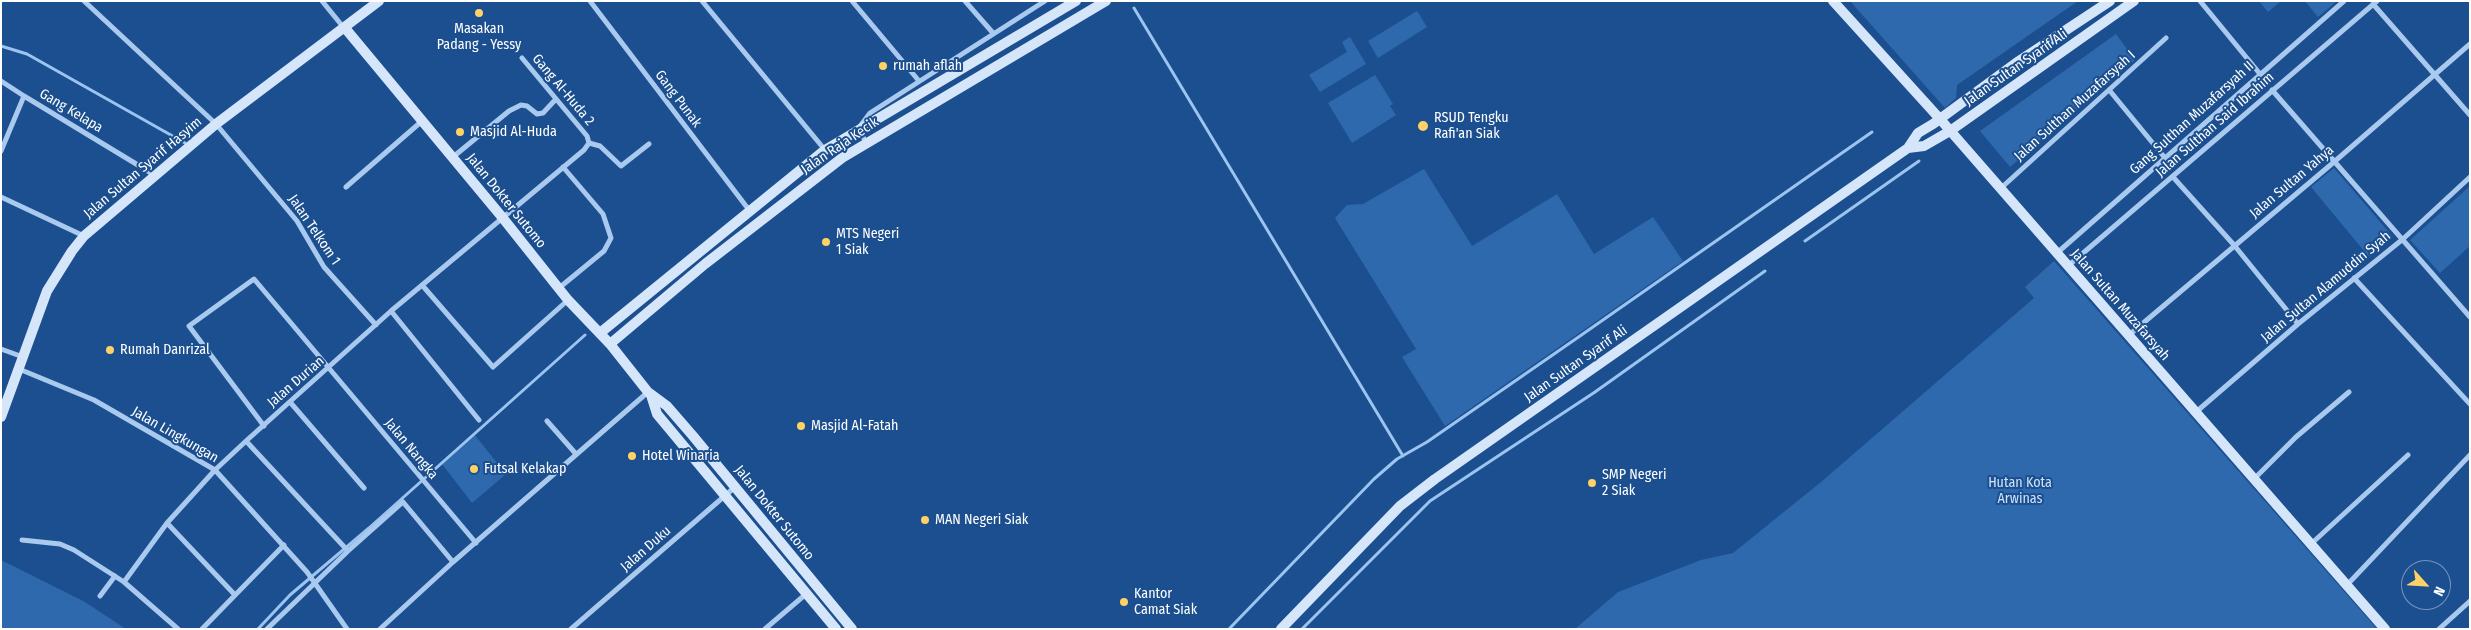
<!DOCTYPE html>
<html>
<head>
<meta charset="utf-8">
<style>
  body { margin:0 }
  #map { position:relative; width:2471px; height:630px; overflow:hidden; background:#1b4f8f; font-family:"Fira Sans Condensed",sans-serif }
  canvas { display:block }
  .frame { position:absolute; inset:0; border:2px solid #fff; pointer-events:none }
  .north { position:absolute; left:2401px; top:560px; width:50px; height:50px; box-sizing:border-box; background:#1b4f8f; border:1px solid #7695bc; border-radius:50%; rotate:116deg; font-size:14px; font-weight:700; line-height:20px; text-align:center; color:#fff }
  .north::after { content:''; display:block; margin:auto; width:18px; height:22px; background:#ffd166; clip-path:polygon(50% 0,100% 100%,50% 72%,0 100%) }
</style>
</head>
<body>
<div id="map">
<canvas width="2471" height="630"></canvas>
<div class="frame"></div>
<div class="north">N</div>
</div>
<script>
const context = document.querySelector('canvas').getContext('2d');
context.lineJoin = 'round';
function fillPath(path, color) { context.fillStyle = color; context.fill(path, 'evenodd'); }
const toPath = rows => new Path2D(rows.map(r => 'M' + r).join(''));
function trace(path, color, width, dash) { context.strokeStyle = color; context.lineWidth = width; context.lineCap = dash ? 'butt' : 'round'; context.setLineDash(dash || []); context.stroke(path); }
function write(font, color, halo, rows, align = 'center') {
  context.font = font + ' "Fira Sans Condensed",sans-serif'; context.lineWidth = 4; context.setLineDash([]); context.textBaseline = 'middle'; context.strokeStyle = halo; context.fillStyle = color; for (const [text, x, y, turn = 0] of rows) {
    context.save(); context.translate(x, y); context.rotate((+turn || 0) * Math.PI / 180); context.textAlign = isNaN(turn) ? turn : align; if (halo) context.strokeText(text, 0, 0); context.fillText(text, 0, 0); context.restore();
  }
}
fillPath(toPath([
  [1850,1,2078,1,1957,85,1956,98,1945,108],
  [2259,1,2281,1,2268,12],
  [2305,1,2337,1,2318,17],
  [1417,11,1427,27,1378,58,1368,41],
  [2116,34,2135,60,2010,167,1980,131],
  [1350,37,1366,64,1320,92,1309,75,1347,52,1342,42],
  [1375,75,1393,104,1390,106,1396,115,1352,143,1328,103],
  [2334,168,2393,237,2369,257,2311,187],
  [1424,169,1472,246,1557,194,1594,254,1653,217,1683,261,1445,426,1402,357,1416,349,1335,218,1347,205,1363,204],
  [2470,186,2470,246,2440,273,2410,240],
  [2054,261,2377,629,1575,629,1618,592,1701,560,1733,553,1821,482,2034,298,2025,287],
  [474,434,506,474,472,503,442,464],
  [1,560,85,602,126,629,1,629]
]), '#2e69ad');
trace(toPath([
  [1134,8,1403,456],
  [1,46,27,54,185,143],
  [1805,241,1919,161],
  [258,629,290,595,369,528,585,335],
  [1229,629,1374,479,1397,459,1427,442,1580,336,1872,132],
  [1302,629,1430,501,1595,392,1765,271]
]), '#9cc4f0', 3);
trace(toPath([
  [84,1,216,124,297,221,324,267,376,325],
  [322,1,344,28],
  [590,1,749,210],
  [702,1,825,150],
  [852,1,919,81],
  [965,1,993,33],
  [2200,1,2260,74],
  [2373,4,2470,115],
  [1,81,24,96],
  [2272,90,2470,317],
  [2110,91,2165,158],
  [866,142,858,129,870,113,1045,1],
  [589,143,600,146,621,166,649,144],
  [1,151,24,96,156,176],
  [453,157,509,111,521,105,527,106,537,114,543,113,556,99],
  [2173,177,2234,245,2298,324],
  [346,187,422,121],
  [2000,189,2166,38],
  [1,197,84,236],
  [2057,253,2344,1],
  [2068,266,2377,1],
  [2354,278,2470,404],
  [422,285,493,367,568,300],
  [559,288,604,251,611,238,603,214,563,167],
  [391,311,479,420],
  [2129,335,2334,162,2470,44],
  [1,349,23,357],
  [19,369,94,400,215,470,307,572,347,629],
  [290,402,364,488],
  [2196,412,2298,324,2403,239,2470,177],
  [547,421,576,454],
  [264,426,189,326,254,279,476,543],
  [246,441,348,551],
  [2255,478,2296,437,2349,392],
  [167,523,235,595],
  [22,540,60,544,74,550,124,582,178,629],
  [2311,544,2408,455],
  [124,582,167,523,215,470,246,441,391,311,584,150,589,143,587,136,522,58],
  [2347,585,2470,455],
  [100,596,115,576],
  [202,629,284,545],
  [267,629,348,551,403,502,453,562],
  [380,629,453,562,648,392],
  [571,629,735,487],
  [765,629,806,594],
  [2439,629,2470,601]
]), '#a9c9ee', 5);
trace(toPath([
  [1833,1,1940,119,2385,629],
  [345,28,502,217,568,300,610,344,648,392,667,406,693,436,852,629],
  [1908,148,1924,146,1950,131,2134,1],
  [600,333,825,150,1076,1],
  [610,344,705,264,842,158,1106,1],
  [651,395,657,414,836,629],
  [1,417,47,291,72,251,84,236,216,124,379,1],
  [1281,629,1400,506,1435,479,1908,148,1918,133,1933,124,2016,63,2110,1]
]), '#d6e6fa', 10);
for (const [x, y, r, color] of [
  [479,13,5,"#ffd166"],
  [883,66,5,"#ffd166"],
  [1423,126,6,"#ffd166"],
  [460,132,5,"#ffd166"],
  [826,242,5,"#ffd166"],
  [110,350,5,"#ffd166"],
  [801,426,5,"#ffd166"],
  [632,456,5,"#ffd166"],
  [474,469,5,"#ffd166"],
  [1592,483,5,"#ffd166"],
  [925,520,5,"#ffd166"],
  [1124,602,5,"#ffd166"]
]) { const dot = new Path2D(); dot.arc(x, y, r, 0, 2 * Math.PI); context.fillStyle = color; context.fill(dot); trace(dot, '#1b4f8f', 2); }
write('14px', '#fff', '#1b4f8f', [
  ["Masakan",479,29,"center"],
  ["Padang - Yessy",479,45,"center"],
  ["rumah aflah",893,66],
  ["RSUD Tengku",1434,118],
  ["Rafi'an Siak",1434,134],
  ["Masjid Al-Huda",470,132],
  ["MTS Negeri",836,234],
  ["1 Siak",836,250],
  ["Rumah Danrizal",120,350],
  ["Masjid Al-Fatah",811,426],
  ["Hotel Winaria",642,456],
  ["Futsal Kelakap",484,469],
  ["SMP Negeri",1602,475],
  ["2 Siak",1602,491],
  ["MAN Negeri Siak",935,520],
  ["Kantor",1134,594],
  ["Camat Siak",1134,610]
], 'left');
write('14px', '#fff', '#1b4f8f', [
  ["Jalan Sultan Syarif Ali",2016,68,-35],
  ["Gang Al-Huda 2",563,90,50],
  ["Gang Punak",678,99,53],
  ["Jalan Sulthan Muzafarsyah I",2075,106,-42],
  ["Gang Kelapa",71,111,31],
  ["Gang Sulthan Muzafarsyah II",2192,118,-42],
  ["Jalan Sulthan Said Ibrahim",2215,125,-41],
  ["Jalan Raja Kecik",840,146,-34],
  ["Jalan Sultan Syarif Hasyim",143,168,-40],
  ["Jalan Sultan Yahya",2292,182,-40],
  ["Jalan Dokter Sutomo",506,201,51],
  ["Jalan Telkom 1",314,230,56],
  ["Jalan Sultan Alamuddin Syah",2326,287,-40],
  ["Jalan Sultan Muzafarsyah",2120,305,49],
  ["Jalan Sultan Syarif Ali",1576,364,-35],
  ["Jalan Durian",296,382,-41],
  ["Jalan Lingkungan",175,435,30],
  ["Jalan Nangka",411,449,50],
  ["Jalan Dokter Sutomo",774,513,51],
  ["Jalan Duku",646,549,-41]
]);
write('14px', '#cfe3fa', '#1b4f8f', [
  ["Hutan Kota",2020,483],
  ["Arwinas",2020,499]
]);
</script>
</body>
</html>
